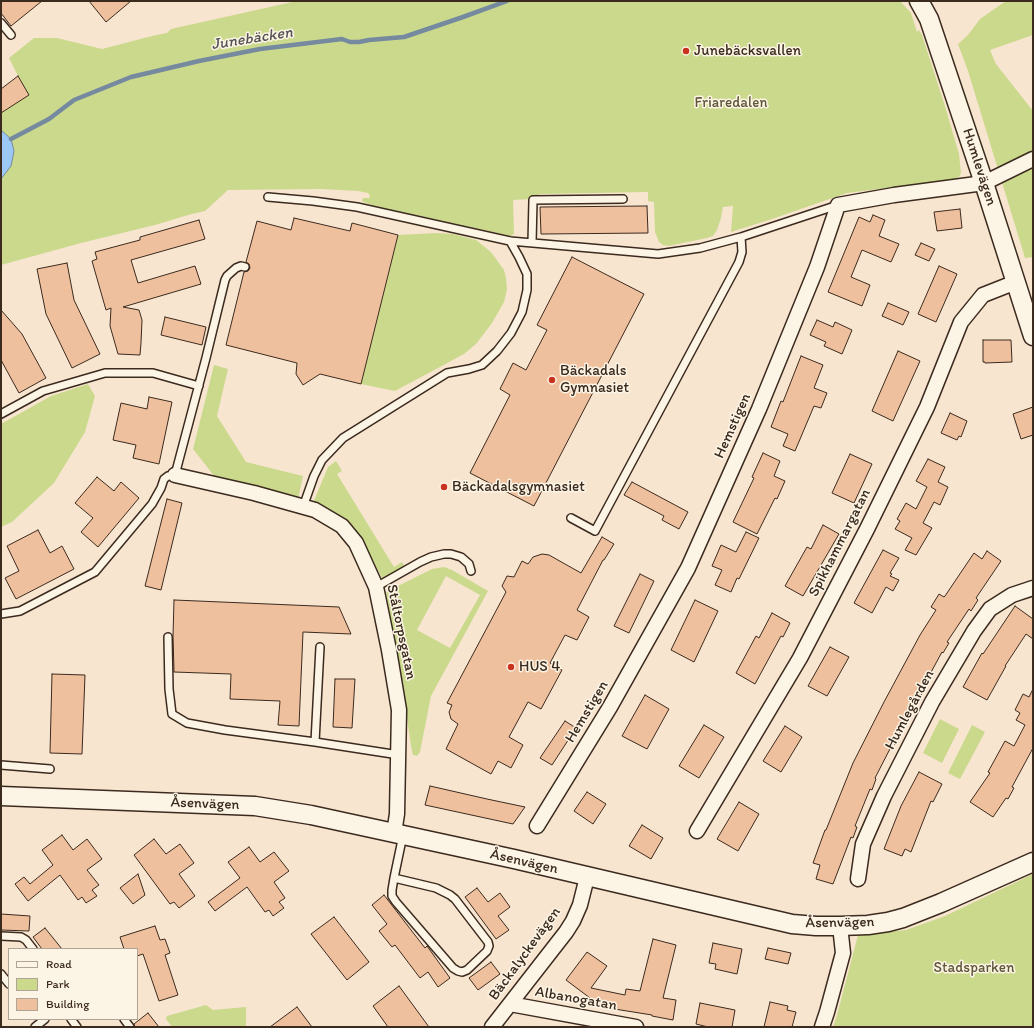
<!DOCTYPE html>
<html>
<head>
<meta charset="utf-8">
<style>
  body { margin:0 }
  #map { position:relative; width:1034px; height:1028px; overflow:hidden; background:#f8e5d0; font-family:Itim,sans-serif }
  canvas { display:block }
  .frame { position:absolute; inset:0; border:2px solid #3b2a1e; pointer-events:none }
  .legend { position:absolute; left:8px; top:948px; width:130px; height:72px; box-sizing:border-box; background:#fcf5e5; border:1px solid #afa495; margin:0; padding:5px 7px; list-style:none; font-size:12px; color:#3b2a1e }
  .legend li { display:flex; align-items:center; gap:8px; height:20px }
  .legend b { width:20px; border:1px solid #afa495 }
</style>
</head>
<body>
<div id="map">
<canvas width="1034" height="1028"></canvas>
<div class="frame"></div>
<ul class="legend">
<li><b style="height:5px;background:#fcf5e5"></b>Road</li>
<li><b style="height:11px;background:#cbd98d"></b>Park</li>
<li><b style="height:11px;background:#efc09e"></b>Building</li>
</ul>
</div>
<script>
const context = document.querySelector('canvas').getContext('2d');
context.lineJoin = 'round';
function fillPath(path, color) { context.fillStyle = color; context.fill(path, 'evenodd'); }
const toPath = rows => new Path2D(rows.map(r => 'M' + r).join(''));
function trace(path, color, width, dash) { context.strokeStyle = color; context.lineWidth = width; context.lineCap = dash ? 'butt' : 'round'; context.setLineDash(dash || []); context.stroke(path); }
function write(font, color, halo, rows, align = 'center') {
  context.font = font + ' Itim,sans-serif'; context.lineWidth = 3; context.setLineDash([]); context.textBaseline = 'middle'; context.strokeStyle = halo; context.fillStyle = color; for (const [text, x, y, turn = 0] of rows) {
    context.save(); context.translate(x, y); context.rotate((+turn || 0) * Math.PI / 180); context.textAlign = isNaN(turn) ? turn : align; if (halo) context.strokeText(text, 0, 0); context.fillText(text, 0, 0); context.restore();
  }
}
fillPath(toPath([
  [297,1,900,1,911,13,917,32,919,30,922,35,945,106,959,154,961,173,959,177,951,180,847,193,772,219,731,232,733,206,723,207,721,218,717,230,713,236,707,238,669,246,663,245,659,242,655,232,654,202,648,201,648,192,540,194,530,199,513,200,514,234,511,236,374,206,363,202,362,201,363,198,369,198,370,196,368,193,358,191,321,189,228,190,205,211,188,215,155,225,81,243,1,265,1,113,29,95,18,76,9,58,34,38,57,38,102,49,152,36,167,33,171,29],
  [1006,1,1033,1,1033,35,990,50,996,64,1033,111,1033,257,1025,258,968,71,958,44,968,35,980,19],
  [436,233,453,234,476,240,491,252,504,270,506,278,507,289,504,302,492,323,476,344,464,354,451,361,395,391,361,384,398,235],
  [214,365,228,369,217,416,246,462,303,476,298,499,215,477,193,449],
  [88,384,95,396,85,432,54,483,12,522,1,527,1,424,51,396],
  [336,461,342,471,337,474,394,567,402,562,405,567,382,578,366,548,339,517,329,510,313,503,328,467],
  [444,567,452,570,488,591,431,696,420,752,417,756,413,755,411,746,399,662,386,592,432,569],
  [446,576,480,595,450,648,417,630],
  [940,719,959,729,942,763,923,753],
  [972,725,985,732,960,779,948,773],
  [1033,874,1033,1027,833,1027,837,1015,858,935,906,930,945,916],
  [206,1005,213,1010,246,1007,246,1027,172,1027,166,1019,167,1016]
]), '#cbd98d');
const water = toPath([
  [1,130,11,139,14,151,11,166,1,179,1,130]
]);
fillPath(water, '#9bc8f5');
trace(water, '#75899f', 1);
trace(toPath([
  [11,139,49,119,74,100,131,77,199,61,260,49,342,39,350,42,359,42,369,40,404,37,463,17,507,1]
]), '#75899f', 4.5);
const building = toPath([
  [1,1,42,1,11,26,1,13,1,1],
  [89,1,131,1,106,22,89,1],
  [18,76,29,95,1,113,1,89,18,76],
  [647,206,648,233,541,234,540,207,647,206],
  [960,209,962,228,937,231,934,212,960,209],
  [873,215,885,220,879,236,899,244,891,262,862,250,851,277,870,285,862,306,828,292,859,217,870,222,873,215],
  [294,218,350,231,352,223,398,235,361,384,320,374,303,385,296,374,297,363,226,345,244,272,248,271,250,268,249,264,246,262,257,221,291,230,294,218],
  [199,220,205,239,131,260,138,283,195,266,201,284,123,307,139,310,142,320,141,343,140,355,118,354,110,326,111,308,106,310,92,261,97,259,95,252,140,240,140,237,199,220],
  [921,243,935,249,929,261,915,255,921,243],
  [572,257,644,294,534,506,470,473,510,395,500,389,513,363,526,370,547,330,537,325,572,257],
  [67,263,74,300,100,354,72,368,46,314,37,269,67,263],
  [939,266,957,274,936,322,918,314,939,266],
  [888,303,909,312,903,325,882,316,888,303],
  [1,310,22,334,46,378,19,393,1,360,1,310],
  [165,317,206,327,202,345,161,335,165,317],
  [817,320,833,327,835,322,852,330,842,354,824,346,826,342,810,335,817,320],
  [983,340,1011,340,1012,362,985,363,985,362,983,362,983,340],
  [898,351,920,361,893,421,872,411,898,351],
  [801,356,823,365,814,388,827,393,821,408,814,406,795,451,783,446,788,434,771,427,781,401,783,402,801,356],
  [149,397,172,402,159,464,133,458,136,445,113,440,121,403,147,409,149,397],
  [1033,407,1033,435,1021,439,1013,414,1033,407],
  [950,413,967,421,961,437,959,436,957,440,941,433,950,413],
  [763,453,780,461,774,476,785,481,777,499,775,498,757,534,733,522,754,478,752,477,763,453],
  [850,454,872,464,854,503,832,493,850,454],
  [928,459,945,467,938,482,948,487,940,505,934,502,923,523,932,528,916,555,905,550,912,538,895,529,900,521,897,519,906,503,916,509,927,487,916,481,928,459],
  [97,477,114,491,121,482,139,498,98,547,81,532,93,518,75,503,97,477],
  [632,482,688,512,679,529,662,520,664,516,624,495,632,482],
  [167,499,182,503,161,590,145,586,167,499],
  [823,525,839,534,803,596,785,586,807,547,811,549,823,525],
  [38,530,50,553,62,546,74,569,16,599,5,578,19,571,7,546,38,530],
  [746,532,759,538,739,579,737,578,731,592,715,585,722,570,712,566,721,545,736,552,746,532],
  [602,537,614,544,604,560,603,560,577,610,589,617,577,640,565,635,550,663,562,670,541,709,528,702,509,737,523,745,511,768,498,761,491,774,446,749,458,724,451,719,449,712,452,705,447,703,506,592,502,586,507,576,514,577,522,561,528,564,533,557,542,554,549,555,581,573,602,537],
  [883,550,899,558,890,573,892,574,890,576,899,580,893,591,886,587,872,613,854,603,883,550],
  [987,551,1001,561,976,598,978,600,971,611,969,609,947,642,949,643,943,653,942,652,923,687,925,688,919,699,917,697,899,732,901,733,895,745,893,743,875,778,876,779,872,790,870,789,855,826,857,827,853,838,851,837,833,884,816,879,820,865,813,863,825,830,826,830,853,763,884,702,920,635,936,610,931,607,939,594,944,597,945,596,974,553,982,559,987,551],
  [640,574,654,581,629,633,614,626,640,574],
  [174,600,339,607,351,634,303,632,299,726,278,725,280,701,230,699,231,674,174,672,173,636,174,600],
  [695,600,718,611,694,662,671,650,695,600],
  [1015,606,1033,619,1033,639,1026,634,1005,666,1006,666,987,700,963,687,982,653,983,654,1015,606],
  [772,613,790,623,783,637,781,636,755,684,736,673,756,636,759,638,772,613],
  [830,647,849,657,827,696,808,686,830,647],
  [52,674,85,675,82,754,50,753,52,674],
  [335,679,355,679,352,728,333,727,335,679],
  [1033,689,1033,748,1012,787,1014,788,1008,799,1006,798,993,817,970,802,990,773,988,772,1005,741,1014,746,1025,725,1016,720,1020,713,1015,710,1023,694,1029,697,1033,689],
  [645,695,669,709,647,749,622,736,645,695],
  [565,721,576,728,552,765,540,758,565,721],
  [704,725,724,737,699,778,679,766,704,725],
  [785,726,802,737,781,772,763,761,785,726],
  [919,772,942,784,933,802,931,801,911,852,905,849,902,856,884,849,901,806,919,772],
  [430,786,487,799,525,807,513,824,425,805,430,786],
  [587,792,606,804,593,824,574,811,587,792],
  [739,802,759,814,738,851,717,839,739,802],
  [642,825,663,838,651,859,629,846,642,825],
  [62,835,73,850,87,839,102,859,87,870,99,885,92,890,97,896,86,903,82,897,78,900,60,875,28,901,15,884,24,877,30,884,53,865,42,850,62,835],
  [154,839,166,854,180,844,194,863,179,874,195,896,179,908,174,902,170,904,134,855,154,839],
  [249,847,260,862,274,852,289,871,274,882,285,898,279,902,284,908,273,916,269,910,265,912,247,887,215,911,208,902,240,878,228,862,249,847],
  [138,874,145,895,133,904,120,888,138,874],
  [477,888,488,902,500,893,510,907,498,916,509,930,496,939,465,897,477,888],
  [384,895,425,948,427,946,450,978,438,987,428,972,420,978,395,945,392,947,379,931,387,924,372,905,384,895],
  [1,914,30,916,29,931,1,930,1,914],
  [334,917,369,962,347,980,311,934,334,917],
  [155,926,160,940,165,939,170,953,165,955,178,995,159,1001,143,954,137,956,137,949,124,949,120,937,155,926],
  [45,928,62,949,42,949,33,937,45,928],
  [653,939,676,945,663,998,676,1000,673,1020,652,1016,652,1015,602,1007,566,980,587,952,607,966,591,988,625,995,626,989,640,991,653,939],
  [713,943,742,949,737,974,715,969,716,964,709,963,713,943],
  [768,948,791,953,788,964,765,959,768,948],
  [491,962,500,974,478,990,469,978,491,962],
  [399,986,429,1027,388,1027,373,1006,399,986],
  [770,1002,788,1006,787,1010,796,1012,792,1027,764,1027,770,1002],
  [700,1003,735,1010,732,1027,708,1027,696,1024,700,1003],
  [297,1007,312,1027,270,1027,297,1007],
  [148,1013,159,1027,135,1027,134,1024,148,1013]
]);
fillPath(building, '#efc09e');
trace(building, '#3b2a1e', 1);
const service = toPath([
  [1,23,11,35],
  [268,197,313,201,357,207,510,241,658,254,700,248,741,237,838,205],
  [532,243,533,200,623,199],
  [1,414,43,391,105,373,153,373,199,386],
  [303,507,314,476,322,460,343,438,447,373,469,369,482,365,497,351,511,333,522,312,527,290,527,274,519,257,510,241],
  [571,518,595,531,739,262,742,252,741,237],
  [376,587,420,562,431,557,444,554,451,554,461,557,469,564,471,571],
  [1,614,20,611,95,572,152,504,161,488,164,479,168,476,175,475,206,358,225,280,227,276,236,268,241,266,245,267],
  [168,637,169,689,172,714,187,723,225,730,315,742],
  [320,647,315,742,399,755],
  [1,765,50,769],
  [394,878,436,888,450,895,455,899,488,942,489,946,487,951,467,970,462,972,458,971,453,968,396,902,392,896,392,890,394,878,403,835],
  [1,936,21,937,26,940,33,949],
  [1,974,9,984],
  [71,1019,77,1027],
  [124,1019,130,1027],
  [35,1027,45,1019]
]);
const minor = toPath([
  [175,475,254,493,315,510,342,526,356,543,376,587,389,650,399,710,397,814,394,833],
  [537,826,610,707,688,568,759,409,817,267,838,205,894,195,984,183,1033,159],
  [697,831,800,658,867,529,927,407,961,322,983,295,1016,282],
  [858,879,863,844,884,796,932,702,974,631,990,609,1012,595,1033,588],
  [510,1004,636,1027],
  [492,1027,566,932,573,921,580,905,587,877],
  [822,1027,827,1012,843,953,840,926]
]);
const tertiary = toPath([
  [919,1,929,19,984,183,1033,336],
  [1,796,255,806,311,815,394,833,514,859,792,924,816,926,840,926,868,925,888,922,903,918,941,903,1033,862]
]);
trace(service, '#3b2a1e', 10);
trace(minor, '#3b2a1e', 17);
trace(tertiary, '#3b2a1e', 21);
trace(service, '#fcf5e5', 7);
trace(minor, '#fcf5e5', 14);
trace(tertiary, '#fcf5e5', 18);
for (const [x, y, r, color] of [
  [686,51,4,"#c8321e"],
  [552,380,4,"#c8321e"],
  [444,487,4,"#c8321e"],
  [511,667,4,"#c8321e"]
]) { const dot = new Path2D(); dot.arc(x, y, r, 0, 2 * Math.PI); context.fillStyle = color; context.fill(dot); trace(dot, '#fcf5e5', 1.5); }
write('15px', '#3b2a1e', '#fcf5e5', [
  ["Junebäcksvallen",694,51],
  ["Bäckadals",560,371],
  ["Gymnasiet",560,388],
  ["Bäckadalsgymnasiet",452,487],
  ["HUS 4",519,667]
], 'left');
write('15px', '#5f563a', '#fcf5e5', [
  ["Friaredalen",731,103],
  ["Stadsparken",974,968]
]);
write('15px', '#3b2a1e', '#fcf5e5', [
  ["Humlevägen",979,167,72],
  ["Hemstigen",733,426,-66],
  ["Spikhammargatan",840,543,-63],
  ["Ståltorpsgatan",401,632,78],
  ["Humlegården",910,710,-62],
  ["Hemstigen",587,712,-59],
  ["Åsenvägen",205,804,2],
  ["Åsenvägen",524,862,13],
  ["Åsenvägen",840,923,-1],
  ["Bäckalyckevägen",525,954,-54],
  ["Albanogatan",576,999,10]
]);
write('italic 16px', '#535254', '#fcf5e5', [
  ["Junebäcken",252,39,-9]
]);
</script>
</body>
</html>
